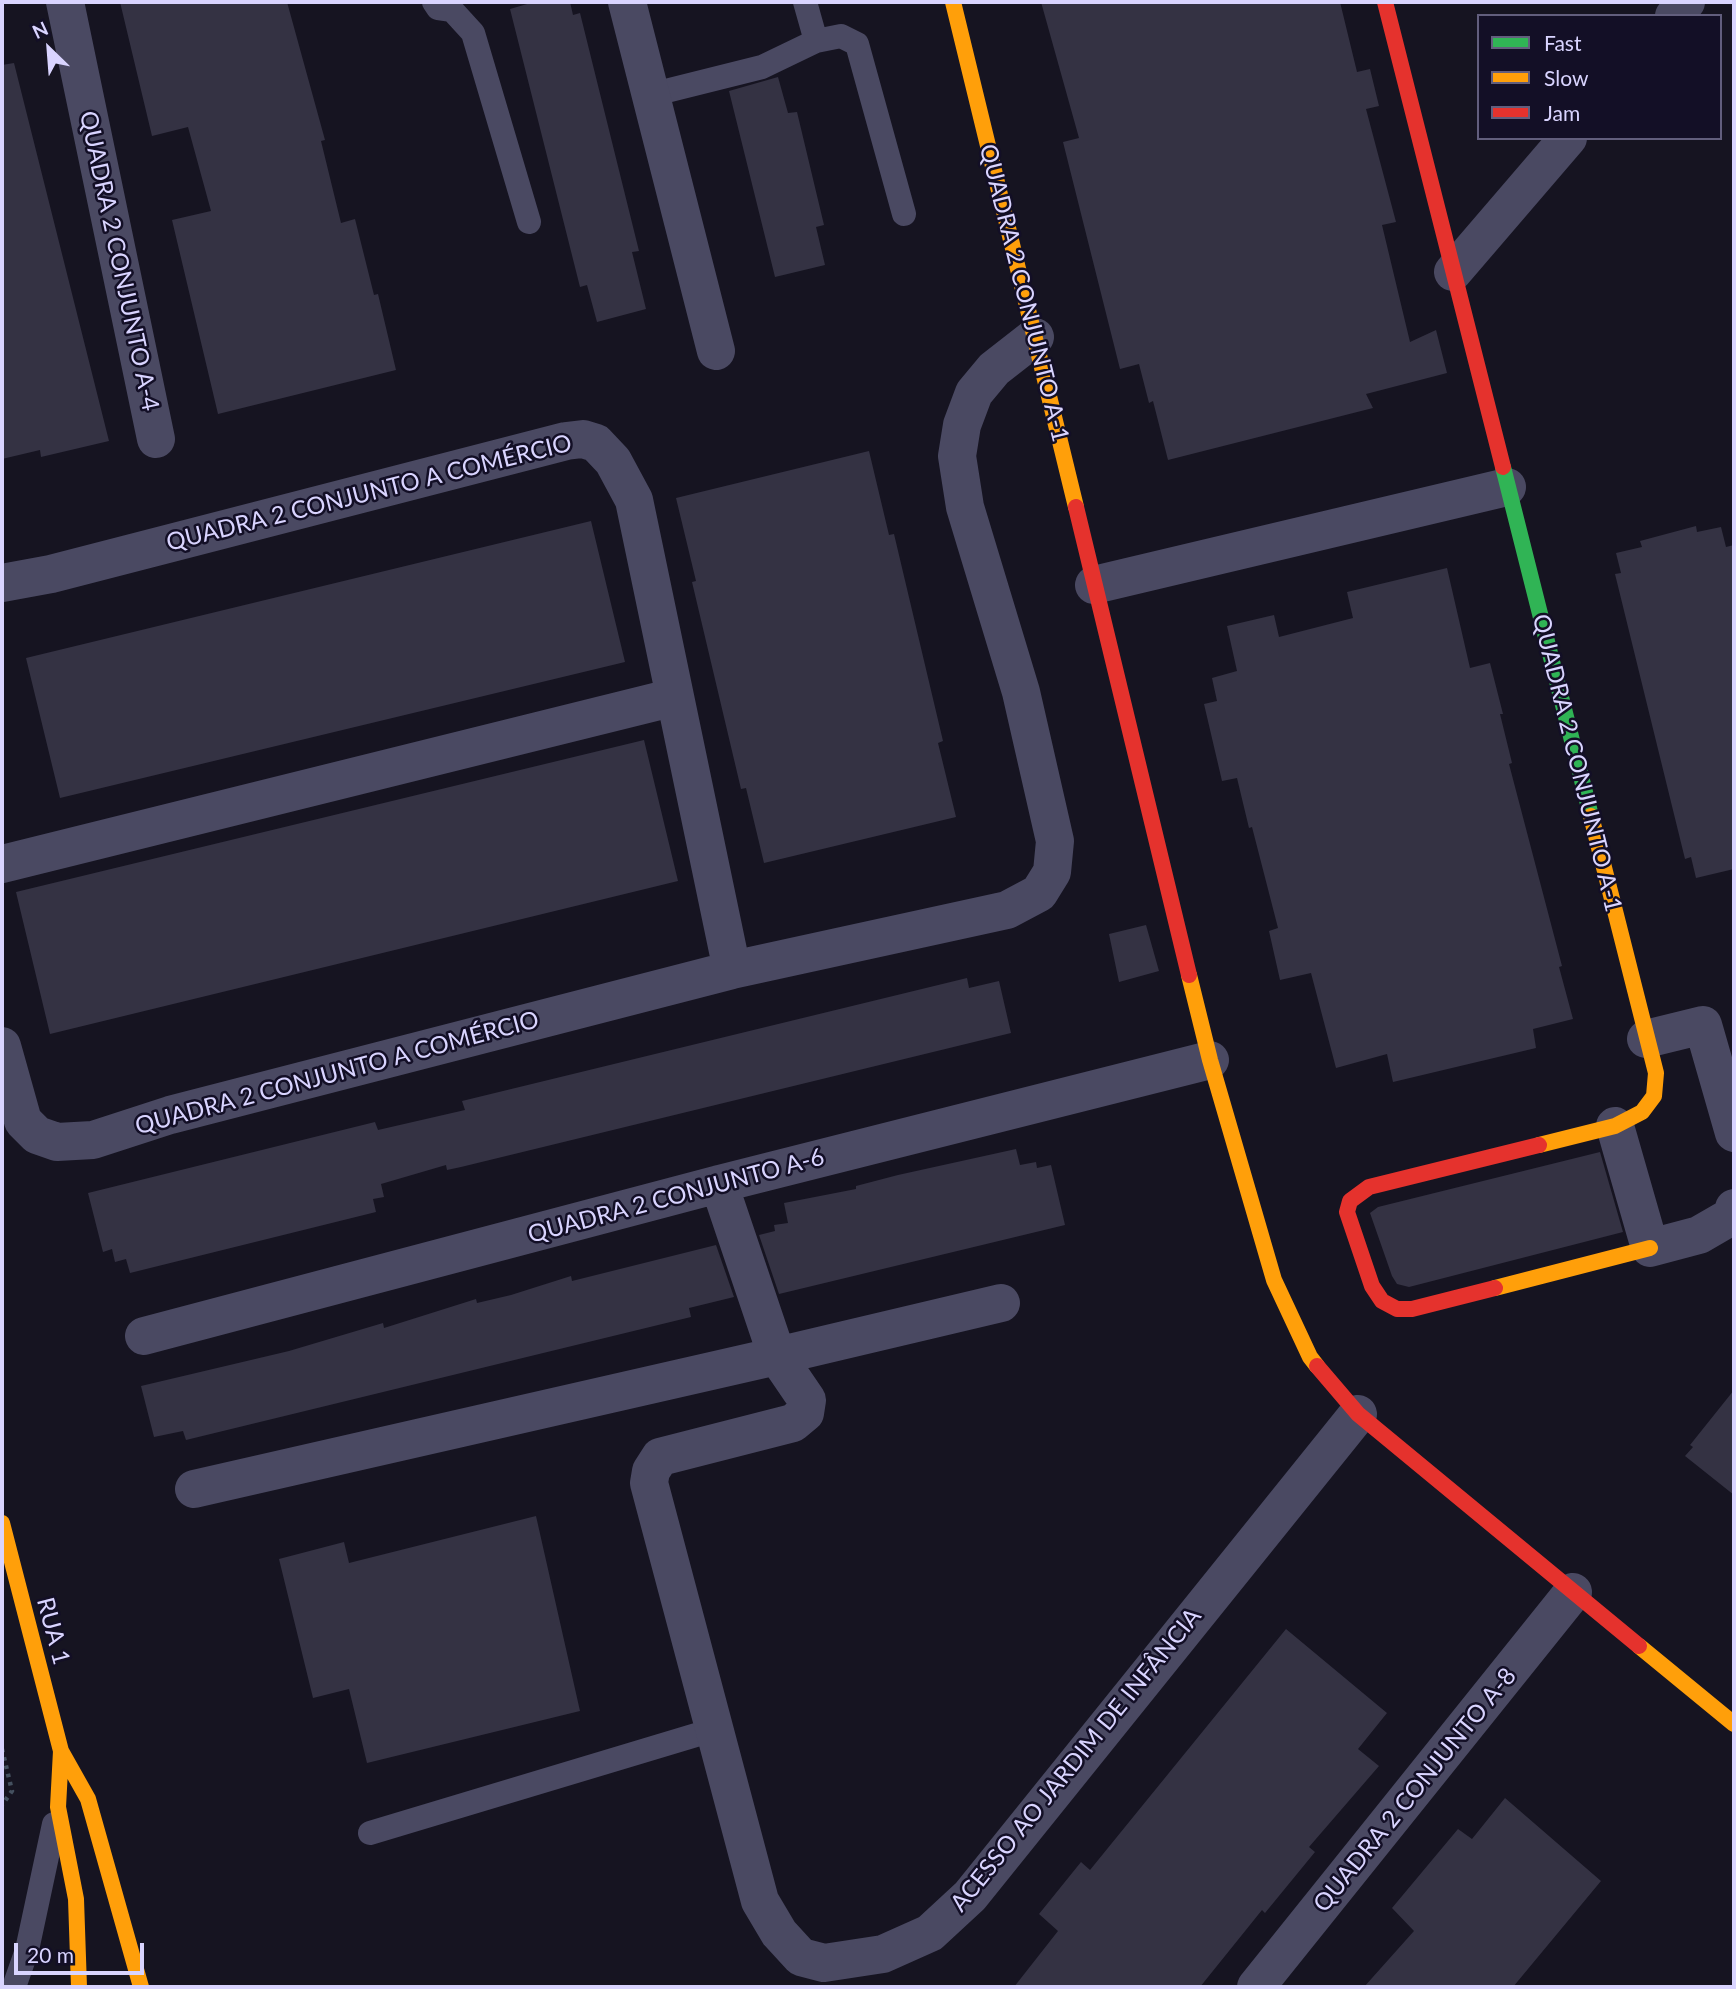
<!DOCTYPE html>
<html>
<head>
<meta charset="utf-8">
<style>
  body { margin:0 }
  #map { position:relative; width:1736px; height:1989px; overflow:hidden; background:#161421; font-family:Lato,sans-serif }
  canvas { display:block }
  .frame { position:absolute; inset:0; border:4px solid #d9d4ff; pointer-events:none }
  .legend { position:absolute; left:1477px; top:14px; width:245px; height:126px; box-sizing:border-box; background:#130f26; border:2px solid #625e7d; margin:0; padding:9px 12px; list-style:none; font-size:21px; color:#d9d4ff }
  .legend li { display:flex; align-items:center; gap:14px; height:35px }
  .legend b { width:35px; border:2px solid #625e7d }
  .north { position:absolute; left:14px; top:14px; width:70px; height:70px; -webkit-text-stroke:5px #130f26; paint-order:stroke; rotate:335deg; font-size:19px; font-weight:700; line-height:28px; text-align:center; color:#d9d4ff }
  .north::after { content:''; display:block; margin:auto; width:24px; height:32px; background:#d9d4ff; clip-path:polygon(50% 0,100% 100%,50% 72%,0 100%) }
  .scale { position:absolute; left:14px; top:1943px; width:130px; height:32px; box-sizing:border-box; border:4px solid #d9d4ff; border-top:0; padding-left:9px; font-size:21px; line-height:24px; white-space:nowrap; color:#d9d4ff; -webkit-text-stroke:5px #130f26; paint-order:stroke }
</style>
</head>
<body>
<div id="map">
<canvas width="1736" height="1989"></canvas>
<div class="frame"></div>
<ul class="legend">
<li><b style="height:9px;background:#30b455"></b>Fast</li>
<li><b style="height:9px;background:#ff9f0a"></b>Slow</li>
<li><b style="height:9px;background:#e5322d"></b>Jam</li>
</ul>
<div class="north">N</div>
<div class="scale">20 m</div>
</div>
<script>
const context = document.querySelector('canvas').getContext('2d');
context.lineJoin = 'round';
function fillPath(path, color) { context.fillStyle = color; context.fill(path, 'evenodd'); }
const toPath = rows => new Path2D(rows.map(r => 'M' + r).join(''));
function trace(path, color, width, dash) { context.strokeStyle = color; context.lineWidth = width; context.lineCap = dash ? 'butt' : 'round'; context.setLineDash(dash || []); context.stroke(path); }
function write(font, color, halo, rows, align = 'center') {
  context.font = font + ' Lato,sans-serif'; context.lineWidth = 5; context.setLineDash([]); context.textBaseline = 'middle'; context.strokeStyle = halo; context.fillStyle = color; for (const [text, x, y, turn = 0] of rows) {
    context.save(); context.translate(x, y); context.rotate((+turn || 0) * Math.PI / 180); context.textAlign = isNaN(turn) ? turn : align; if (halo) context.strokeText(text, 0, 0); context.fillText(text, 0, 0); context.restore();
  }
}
fillPath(toPath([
  [120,2,287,2,325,140,321,141,341,223,355,219,374,295,378,294,396,370,218,414,172,220,211,211,188,127,152,136],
  [534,2,570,2,573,15,580,13,639,251,632,252,646,309,597,322,587,285,580,287,510,9],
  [1041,2,1340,2,1357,72,1370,69,1379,106,1366,109,1396,222,1382,225,1410,342,1436,330,1447,373,1366,394,1373,408,1168,460,1153,401,1149,403,1139,364,1120,369,1063,142,1079,138],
  [14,63,109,441,41,457,40,450,2,459,2,65],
  [778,77,788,113,797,112,824,225,816,227,825,265,775,277,729,91],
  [869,451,889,535,894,534,943,741,938,743,956,817,764,863,746,788,741,789,692,582,696,581,676,498],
  [591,521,625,662,60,798,26,658],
  [1696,526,1697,532,1721,527,1726,547,1734,545,1734,869,1696,878,1691,857,1685,859,1615,574,1621,573,1616,553,1642,547,1640,541],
  [1447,568,1470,668,1490,663,1503,714,1500,714,1512,763,1509,764,1562,966,1559,967,1573,1019,1533,1029,1536,1048,1393,1082,1387,1054,1336,1068,1311,973,1280,980,1269,931,1278,928,1252,827,1249,828,1237,778,1222,781,1204,704,1217,701,1212,678,1237,671,1227,626,1274,615,1279,637,1353,618,1347,592],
  [644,740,678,881,50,1034,16,892],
  [1146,925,1159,971,1119,982,1109,934],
  [967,978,969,988,999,981,1011,1033,461,1167,447,1170,446,1165,381,1184,384,1197,373,1199,376,1212,130,1273,126,1259,115,1262,112,1249,103,1252,88,1193,375,1122,378,1130,465,1110,462,1101],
  [1016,1149,1020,1165,1036,1162,1037,1168,1051,1165,1065,1225,779,1294,759,1235,775,1231,774,1225,788,1223,784,1203,856,1189,856,1186,898,1175],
  [1600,1152,1623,1232,1409,1287,1397,1284,1392,1276,1370,1213,1378,1207],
  [716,1245,734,1297,689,1308,691,1317,186,1440,183,1431,154,1437,141,1386,289,1351,383,1323,384,1328,476,1299,477,1303,511,1295,571,1276,572,1281],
  [1734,1390,1734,1495,1685,1456,1693,1447,1690,1445],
  [536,1516,580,1711,367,1763,349,1689,313,1698,279,1559,344,1542,349,1563],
  [1286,1629,1387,1713,1358,1749,1379,1766,1309,1847,1315,1852,1265,1913,1262,1910,1200,1987,1014,1987,1058,1931,1039,1914,1081,1862,1090,1870],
  [1505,1798,1601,1881,1513,1987,1364,1987,1414,1931,1392,1908,1458,1829,1472,1839]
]), '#343243');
trace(toPath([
  [2,1749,12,1791,2,1805]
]), '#44505f', 4.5, [3.5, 5]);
trace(toPath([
  [434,2,438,8,452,10,473,33,529,222],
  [816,41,841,36,857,44,904,214],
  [650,95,762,67,816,41,805,2],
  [370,1833,716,1729],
  [14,1987,27,1950,54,1824]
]), '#4a4962', 24);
trace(toPath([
  [65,2,156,439],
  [627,2,716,351],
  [1674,16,1686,2],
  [1453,272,1568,138],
  [2,583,51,574,566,441,583,439,596,443,613,461,634,500,732,970],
  [1094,585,1507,487],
  [2,864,675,697],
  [1646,1039,1703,1025,1734,1133],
  [2,1046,23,1121,37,1135,57,1142,93,1140,170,1115,732,970,1007,910,1039,893,1052,872,1055,841,1021,692,965,507,957,456,962,425,974,393,994,369,1035,337],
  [1615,1126,1650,1248,1699,1235,1732,1216,1734,1208],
  [1001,1303,777,1356,807,1400,805,1413,793,1423,660,1457,651,1471,649,1483,760,1901,779,1933,801,1957,824,1963,883,1954,930,1933,970,1896,1358,1414],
  [144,1336,719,1184,1210,1060],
  [194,1489,777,1356,719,1184],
  [1256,1987,1573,1592]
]), '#4a4962', 38);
trace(toPath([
  [1503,467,1591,816]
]), '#30b455', 16);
trace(toPath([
  [953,2,1076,507],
  [1189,975,1210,1060,1274,1280,1310,1357,1317,1366],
  [1539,1145,1615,1126,1642,1112,1654,1096,1656,1073,1591,816],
  [1495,1288,1650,1248],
  [2,1523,61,1751,88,1799,141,1987],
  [1639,1646,1734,1724],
  [61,1751,58,1807,76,1899,79,1987]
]), '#ff9f0a', 16);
trace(toPath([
  [1385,2,1503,467],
  [1076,507,1189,975],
  [1495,1288,1412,1309,1397,1309,1382,1301,1372,1286,1347,1212,1350,1201,1369,1187,1539,1145],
  [1317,1366,1358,1414,1639,1646]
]), '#e5322d', 16);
write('24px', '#d9d4ff', '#130f26', [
  ["QUADRA 2 CONJUNTO A-4",119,261,78],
  ["QUADRA 2 CONJUNTO A-1",1024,293,76],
  ["QUADRA 2 CONJUNTO A COMÉRCIO",369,493,-14],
  ["QUADRA 2 CONJUNTO A-1",1577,763,76],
  ["QUADRA 2 CONJUNTO A COMÉRCIO",337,1073,-15],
  ["QUADRA 2 CONJUNTO A-6",676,1196,-15],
  ["RUA 1",53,1631,75],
  ["ACESSO AO JARDIM DE INFÂNCIA",1076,1760,-51],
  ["QUADRA 2 CONJUNTO A-8",1415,1790,-51]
]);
</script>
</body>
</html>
